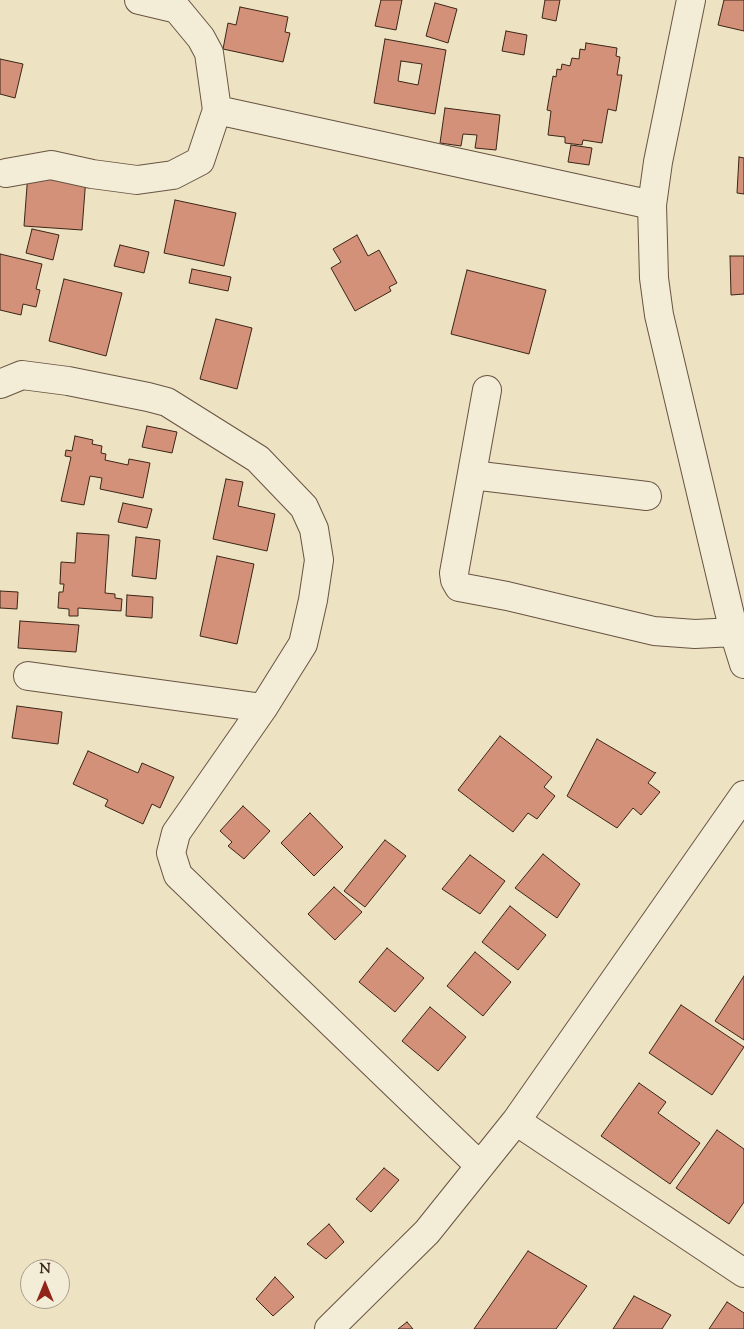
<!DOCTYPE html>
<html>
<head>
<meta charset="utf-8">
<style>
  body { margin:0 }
  #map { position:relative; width:744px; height:1329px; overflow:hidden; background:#ede2c1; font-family:"Sorts Mill Goudy",serif }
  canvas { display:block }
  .north { position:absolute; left:20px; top:1259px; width:50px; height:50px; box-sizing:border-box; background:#f3ecd7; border:1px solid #aa9c8b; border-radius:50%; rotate:0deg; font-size:14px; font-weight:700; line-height:20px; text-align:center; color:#3c2518 }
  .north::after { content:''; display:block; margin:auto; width:18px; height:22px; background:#8f2418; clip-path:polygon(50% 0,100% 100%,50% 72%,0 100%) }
</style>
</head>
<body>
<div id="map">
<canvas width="744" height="1329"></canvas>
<div class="north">N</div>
</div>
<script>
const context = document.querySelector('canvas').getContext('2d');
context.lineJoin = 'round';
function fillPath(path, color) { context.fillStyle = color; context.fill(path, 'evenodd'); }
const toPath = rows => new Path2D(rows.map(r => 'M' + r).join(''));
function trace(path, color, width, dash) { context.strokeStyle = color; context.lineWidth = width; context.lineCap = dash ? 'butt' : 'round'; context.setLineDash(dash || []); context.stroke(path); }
const building = toPath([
  [381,0,402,0,396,30,375,26,381,0],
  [545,0,560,0,556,21,542,18,545,0],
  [724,0,744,0,744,31,718,25,724,0],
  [435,3,457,9,448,43,426,36,435,3],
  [240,7,288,17,285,32,290,33,283,62,223,49,228,23,236,25,240,7],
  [506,31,527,35,524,55,502,51,506,31],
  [385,39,446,50,435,114,374,103,385,39],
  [401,61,422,64,418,85,398,81,401,61],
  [586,43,617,48,616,56,620,57,617,75,622,75,616,111,608,109,602,143,583,140,582,145,565,143,565,137,548,135,551,111,547,110,553,76,556,77,557,69,561,70,562,64,570,66,572,58,579,59,580,49,585,50,586,43],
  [0,59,23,64,15,98,0,94,0,59],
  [445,108,500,115,496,150,475,148,477,135,463,134,461,146,440,143,445,108],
  [571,145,592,148,589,165,568,162,571,145],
  [739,157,744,158,744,194,737,193,739,157],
  [28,173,86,177,82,230,24,226,28,173],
  [175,200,236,213,224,266,164,253,175,200],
  [32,229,59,235,53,260,26,253,32,229],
  [357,235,368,256,379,250,397,283,389,287,391,291,355,311,331,268,341,262,333,249,357,235],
  [120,245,149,252,144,273,114,266,120,245],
  [0,254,42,264,36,289,40,290,36,307,23,304,21,315,0,310,0,254],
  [730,256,744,256,744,294,731,295,730,256],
  [192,269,231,277,228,291,189,283,192,269],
  [467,270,546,290,529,354,451,334,467,270],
  [64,279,122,293,106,356,49,341,64,279],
  [216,319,252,328,237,389,200,379,216,319],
  [147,426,177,432,172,453,142,447,147,426],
  [75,436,93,440,92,444,102,446,101,453,106,454,105,460,128,465,129,459,150,463,143,498,100,489,102,478,90,476,84,505,61,501,71,457,65,456,66,450,72,451,75,436],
  [226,479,243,482,238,506,275,514,267,551,213,539,226,479],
  [123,503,152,509,147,528,118,522,123,503],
  [77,533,109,535,105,593,115,594,115,598,122,599,121,611,78,608,78,616,69,616,69,609,58,608,59,592,63,592,64,584,60,584,61,562,75,563,77,533],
  [136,537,160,540,156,579,132,576,136,537],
  [217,556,254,564,237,644,200,636,217,556],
  [0,591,18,592,17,609,0,608,0,591],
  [127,595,153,597,152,618,126,616,127,595],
  [20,621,79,625,76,652,18,648,20,621],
  [17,706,62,712,58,744,12,738,17,706],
  [500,736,552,777,544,787,555,796,537,819,528,813,513,832,458,790,500,736],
  [597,739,655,773,656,772,648,783,660,792,641,815,633,808,617,828,567,796,597,739],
  [88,751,138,773,142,763,174,777,160,808,152,804,143,824,105,806,108,800,73,784,88,751],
  [243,806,270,831,244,859,228,846,232,842,220,831,243,806],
  [310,813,343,847,314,876,281,843,310,813],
  [385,840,406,856,365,907,344,891,385,840],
  [543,854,580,884,557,918,515,888,543,854],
  [470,855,505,881,480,914,442,889,470,855],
  [334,887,362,912,335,940,308,914,334,887],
  [510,906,546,935,518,970,482,942,510,906],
  [387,948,424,978,395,1012,359,982,387,948],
  [475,952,511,982,483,1016,447,986,475,952],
  [744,976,744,1040,715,1021,744,976],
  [681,1005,744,1047,712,1095,649,1053,681,1005],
  [430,1007,466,1037,438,1071,402,1041,430,1007],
  [639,1083,666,1102,658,1113,700,1143,670,1184,601,1136,639,1083],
  [717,1130,744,1149,744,1202,729,1224,676,1188,717,1130],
  [384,1168,399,1180,371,1212,356,1199,384,1168],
  [329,1224,344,1242,326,1259,307,1244,329,1224],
  [528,1251,587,1286,556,1329,474,1329,528,1251],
  [275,1277,294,1297,273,1316,256,1299,275,1277],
  [634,1296,671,1315,662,1329,613,1329,634,1296],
  [727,1302,744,1313,744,1329,709,1329,727,1302],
  [407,1322,413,1329,398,1329,407,1322]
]);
fillPath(building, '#d29178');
trace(building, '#3c2518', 1);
const minor = toPath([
  [139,0,177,9,201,38,209,53,217,110],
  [691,0,658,162,652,205,654,278,659,315,734,632,744,664],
  [6,173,51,165,92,174,137,180,173,175,200,161,217,110,652,205],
  [0,384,22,375,68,381,148,397,167,402,258,459,304,507,314,529,319,560,313,600,303,644,263,708,176,833,171,853,178,875,480,1166],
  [487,390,454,573,455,580,459,587,507,596,654,631,695,634,734,632],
  [472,475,647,496],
  [28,676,263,708],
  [516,1121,744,1273],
  [329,1329,427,1232,516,1121,744,795]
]);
trace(minor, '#685442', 30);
trace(minor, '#f3ecd7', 28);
</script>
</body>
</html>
